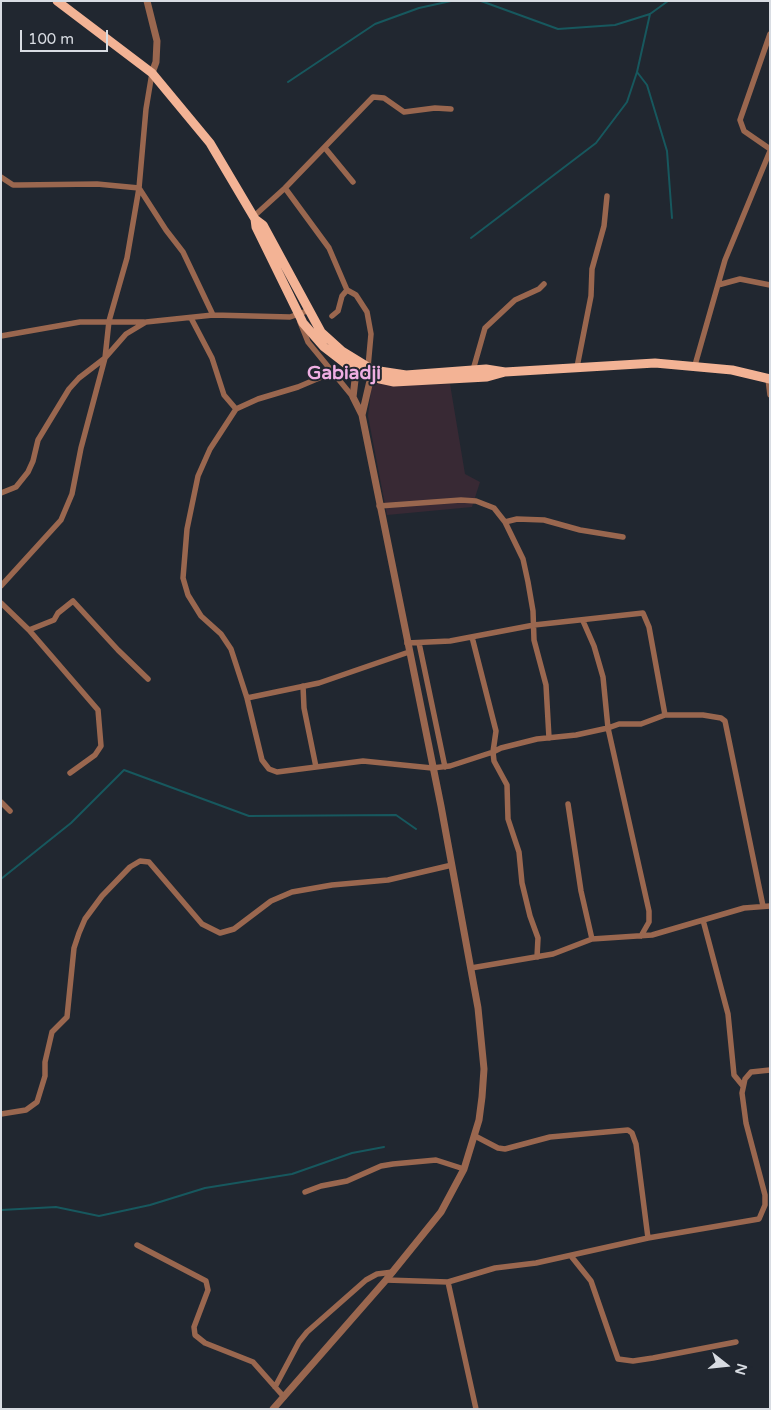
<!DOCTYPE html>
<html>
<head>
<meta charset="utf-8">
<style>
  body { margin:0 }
  #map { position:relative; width:771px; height:1410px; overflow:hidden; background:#212730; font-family:"Varela Round",sans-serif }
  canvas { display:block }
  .frame { position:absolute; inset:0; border:2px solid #d8dce2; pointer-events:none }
  .north { position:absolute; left:701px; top:1340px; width:50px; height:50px; -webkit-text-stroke:4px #212730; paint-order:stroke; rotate:106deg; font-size:14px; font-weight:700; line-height:20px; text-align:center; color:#d8dce2 }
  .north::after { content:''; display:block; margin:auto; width:18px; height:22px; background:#d8dce2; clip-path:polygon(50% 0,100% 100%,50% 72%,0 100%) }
  .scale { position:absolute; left:20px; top:30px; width:88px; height:22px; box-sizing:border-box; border:2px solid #d8dce2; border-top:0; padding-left:6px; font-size:15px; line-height:18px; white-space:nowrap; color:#d8dce2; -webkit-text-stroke:4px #212730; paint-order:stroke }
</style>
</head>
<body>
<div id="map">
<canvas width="771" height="1410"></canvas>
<div class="frame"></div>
<div class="north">N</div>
<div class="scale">100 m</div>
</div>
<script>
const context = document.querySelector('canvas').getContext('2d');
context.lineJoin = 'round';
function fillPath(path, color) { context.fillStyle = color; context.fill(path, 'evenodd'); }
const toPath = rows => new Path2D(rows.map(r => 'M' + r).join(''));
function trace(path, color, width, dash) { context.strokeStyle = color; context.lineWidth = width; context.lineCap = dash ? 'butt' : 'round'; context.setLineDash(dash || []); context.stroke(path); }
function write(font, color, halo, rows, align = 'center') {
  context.font = font + ' "Varela Round",sans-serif'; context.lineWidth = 4; context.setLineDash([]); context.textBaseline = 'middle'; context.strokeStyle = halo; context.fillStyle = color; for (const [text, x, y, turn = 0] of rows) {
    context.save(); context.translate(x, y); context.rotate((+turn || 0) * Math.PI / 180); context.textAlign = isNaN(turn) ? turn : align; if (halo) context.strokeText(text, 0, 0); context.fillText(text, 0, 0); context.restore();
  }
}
fillPath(toPath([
  [372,382,413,385,450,384,465,474,480,482,472,507,387,515,368,416]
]), '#382934');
trace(toPath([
  [481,1,558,29,615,25,650,14,668,1],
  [637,72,647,85,667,151,672,218],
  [288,82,375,24,419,8,451,1],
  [471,238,596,143,627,102,637,72,650,14],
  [1,879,71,823,124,770,249,816,396,815,416,829],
  [1,1210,56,1207,99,1216,150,1205,205,1188,292,1174,352,1153,384,1147]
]), '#17585e', 2);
trace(toPath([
  [770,34,740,120,744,131,770,149],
  [152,73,146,109,139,188,166,230,183,252,213,315],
  [325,148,353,182],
  [1,177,13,185,19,185,97,184,139,188,127,258,109,321,105,358,79,378,69,389,38,440,33,461,28,472,16,487,1,493],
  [285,188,329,248,347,290,356,295,367,312,371,334,368,367],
  [253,217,285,188,373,97,384,98,404,112,435,108,451,109],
  [718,285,740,279,770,285],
  [332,316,338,311,342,296,347,290],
  [191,318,212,358,224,395,236,409],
  [300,322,308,342,353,397],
  [1,336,80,322,144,322],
  [695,365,725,260,770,151],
  [577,367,591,296,592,269,604,226,607,196],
  [473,370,485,328,515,300,539,289,544,284],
  [331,373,298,387,258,399,236,409,210,449,198,476,187,529,183,578,188,595,201,616,221,634,231,649,247,698,262,760,269,769,277,772,363,761,432,768,450,766,493,752,496,731,472,637],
  [768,379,770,395],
  [379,506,461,500,476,501,494,508,505,522,523,559,528,582,533,611,534,640,546,685,549,738],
  [505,522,517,519,544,520,580,530,623,537],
  [1,586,61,520,72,494,81,448,105,358,126,334,146,322,213,315,290,317,307,311],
  [1,603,29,630,54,620,58,613,73,601,118,650,148,679],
  [583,621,594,646,603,677,608,728,619,724,641,724,665,715,703,715,721,718,725,721,763,906],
  [29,630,98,710,101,746,95,755,70,773],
  [407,643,450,641,534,625,643,613,649,627,665,715],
  [419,643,445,767],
  [303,686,304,708,316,767],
  [247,698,319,683,409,652],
  [1,802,10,811],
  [568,804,581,891,592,939],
  [703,920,728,1014,734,1075,743,1086],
  [537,957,538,938,530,916,522,883,519,852,508,819,507,785,494,761,493,752,501,748,537,739,576,735,608,728,649,911,649,922,641,936],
  [471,968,553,954,592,939,652,935,744,908,770,906],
  [1,1114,26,1110,37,1102,45,1076,45,1062,52,1032,67,1017,74,948,79,933,85,919,102,896,130,867,140,861,149,862,202,924,220,933,234,929,271,901,292,892,332,885,388,880,452,865],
  [475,1136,498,1148,505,1149,550,1137,628,1130,632,1133,636,1144,648,1238],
  [305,1192,321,1186,347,1181,381,1166,393,1164,436,1160,464,1169],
  [137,1245,206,1281,208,1290,194,1327,195,1335,205,1343,253,1362,284,1397],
  [571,1256,591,1281,618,1359,633,1361,653,1358,736,1342],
  [386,1280,448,1282,495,1268,536,1263,648,1238,759,1219,765,1205,765,1195,746,1123,742,1093,745,1079,751,1072,770,1070],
  [448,1282,476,1409],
  [275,1387,299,1342,307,1332,366,1280,377,1274,393,1272]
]), '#9a674f', 5.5);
trace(toPath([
  [147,1,157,41,156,62,152,73],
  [362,415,372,372],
  [273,1409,386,1280,441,1212,464,1169,479,1120,482,1097,484,1069,478,1008,441,806,362,415,353,397,355,380,361,367]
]), '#9a674f', 7);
trace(toPath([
  [57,1,152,73,210,143,255,219,256,227,303,323,324,347,346,364,360,371,380,379,394,382,487,377,505,372],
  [255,219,263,225,321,332,342,351,373,370,406,375,486,369,505,372,655,363,732,370,770,379]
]), '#f3b395', 9);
write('bold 19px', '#efafe3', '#212730', [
  ["Gabiadji",344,374]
]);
</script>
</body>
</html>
